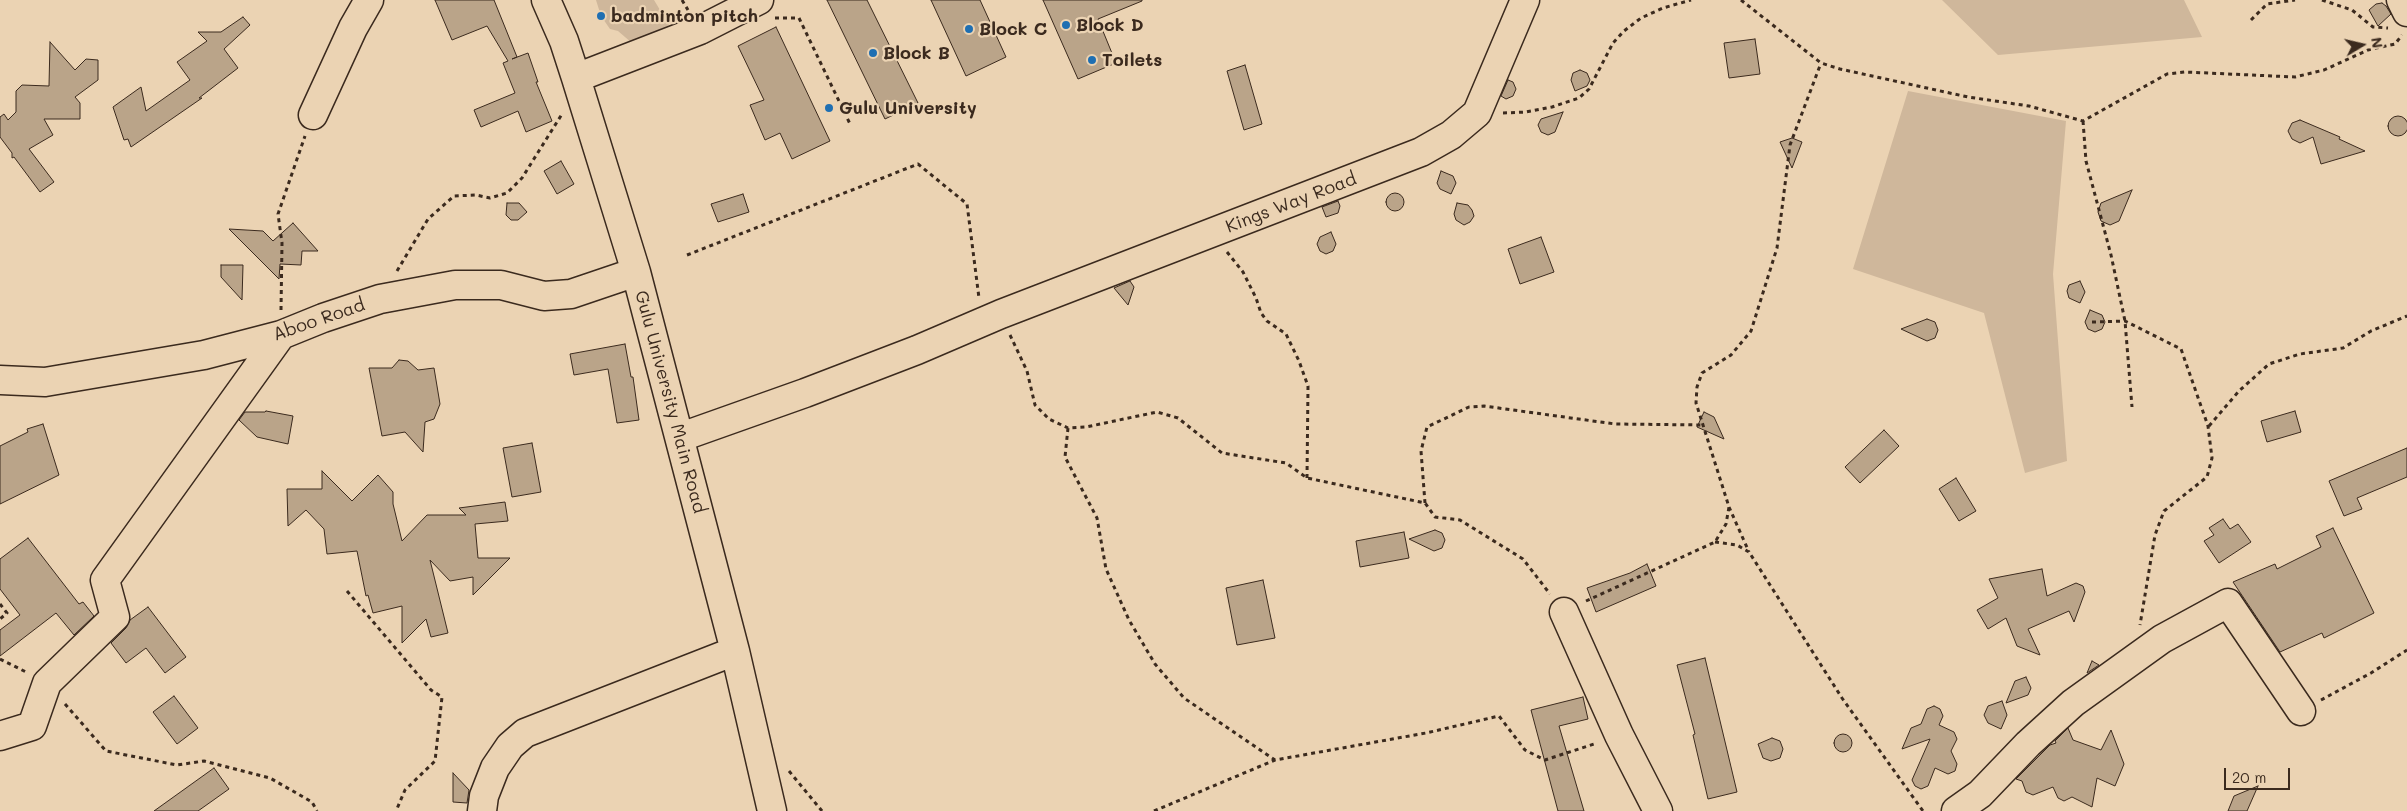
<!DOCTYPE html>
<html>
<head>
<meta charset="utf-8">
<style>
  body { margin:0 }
  #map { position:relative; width:2407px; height:811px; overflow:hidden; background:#ebd3b3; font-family:Mali,sans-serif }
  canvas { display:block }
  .north { position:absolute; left:2337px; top:20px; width:50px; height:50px; -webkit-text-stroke:4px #ebd3b3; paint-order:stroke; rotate:81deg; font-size:14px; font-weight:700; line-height:20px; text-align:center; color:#3b2a1e }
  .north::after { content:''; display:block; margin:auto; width:18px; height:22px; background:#3b2a1e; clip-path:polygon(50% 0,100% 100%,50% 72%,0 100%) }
  .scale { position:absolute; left:2224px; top:768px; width:66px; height:22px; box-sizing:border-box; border:2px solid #3b2a1e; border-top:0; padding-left:6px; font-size:15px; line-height:18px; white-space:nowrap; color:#3b2a1e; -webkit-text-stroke:4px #ebd3b3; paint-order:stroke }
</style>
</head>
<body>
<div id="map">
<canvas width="2407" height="811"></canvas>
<div class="north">N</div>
<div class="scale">20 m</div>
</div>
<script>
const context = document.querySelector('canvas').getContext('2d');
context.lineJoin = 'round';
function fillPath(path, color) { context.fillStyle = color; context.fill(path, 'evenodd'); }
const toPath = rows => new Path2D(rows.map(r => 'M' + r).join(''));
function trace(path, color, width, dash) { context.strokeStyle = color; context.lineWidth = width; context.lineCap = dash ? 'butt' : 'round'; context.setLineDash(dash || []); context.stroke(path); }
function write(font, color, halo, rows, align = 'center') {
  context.font = font + ' Mali,sans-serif'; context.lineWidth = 4.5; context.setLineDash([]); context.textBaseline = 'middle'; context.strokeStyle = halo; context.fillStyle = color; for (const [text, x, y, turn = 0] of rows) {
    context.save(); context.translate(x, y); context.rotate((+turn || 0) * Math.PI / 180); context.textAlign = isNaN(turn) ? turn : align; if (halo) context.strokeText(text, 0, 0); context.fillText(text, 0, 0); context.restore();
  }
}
fillPath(toPath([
  [596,0,654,0,669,25,632,43,618,31,610,29,601,16],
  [1942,0,2184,0,2202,37,1998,55],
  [1908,91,2066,121,2053,274,2067,461,2025,473,1984,313,1853,269]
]), '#cfb79b');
const building = toPath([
  [435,0,494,0,517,57,512,59,528,53,538,82,536,82,552,121,526,132,518,111,481,127,474,110,515,93,503,63,508,61,487,26,452,40,435,0],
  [827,0,867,0,918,103,885,119,827,0],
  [931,0,980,0,1006,57,966,76,931,0],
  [1043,0,1142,0,1142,1,1098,19,1116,63,1078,79,1043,0],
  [2382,3,2386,6,2391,14,2378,26,2369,10,2376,4,2382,3],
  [243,17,250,25,224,49,238,68,199,98,202,98,131,147,128,139,124,140,113,107,141,87,146,111,190,80,177,62,207,41,198,32,221,32,243,17],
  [776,27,830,141,792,159,780,133,765,140,750,105,764,100,738,46,776,27],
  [1755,39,1760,74,1729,78,1724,43,1755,39],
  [50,42,75,70,86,59,98,60,98,80,75,97,80,103,80,119,44,119,53,135,29,149,54,182,40,192,14,157,12,158,12,153,0,137,0,117,4,114,8,120,16,112,16,91,22,85,49,86,50,42],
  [1245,65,1262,124,1244,130,1227,71,1245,65],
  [1580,70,1587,73,1590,80,1587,86,1575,91,1571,80,1573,73,1580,70],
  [1508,80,1513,82,1516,89,1513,96,1506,99,1501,96,1508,80],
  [1563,112,1555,132,1548,135,1541,132,1538,125,1541,119,1563,112],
  '2388 126a10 10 0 1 1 20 0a10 10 0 1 1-20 0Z',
  [2300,120,2340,137,2339,139,2365,151,2321,164,2313,137,2300,143,2292,139,2288,131,2292,123,2300,120],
  [1792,138,1802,142,1792,168,1780,142,1792,138],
  [561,161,574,184,557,194,544,171,561,161],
  [1441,171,1453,176,1456,183,1451,194,1440,189,1437,183,1441,171],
  [2132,190,2119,221,2110,225,2101,221,2098,212,2101,203,2132,190],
  '1386 202a9 9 0 1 1 18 0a9 9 0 1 1-18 0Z',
  [743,194,749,212,718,222,711,204,743,194],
  [1338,201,1340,206,1338,213,1326,217,1322,207,1338,201],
  [507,203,519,203,527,212,518,220,511,220,506,215,507,203],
  [1457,203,1468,205,1472,210,1474,216,1470,222,1464,225,1456,220,1454,214,1457,203],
  [293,223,318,251,302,251,301,265,280,264,279,279,229,229,263,231,273,241,293,223],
  [1331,232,1336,244,1333,251,1326,254,1320,251,1317,244,1320,237,1331,232],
  [1541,237,1554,272,1520,284,1508,249,1541,237],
  [221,265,243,265,242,300,221,277,221,265],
  [1130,281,1134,287,1128,305,1114,288,1130,281],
  [2080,281,2085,292,2080,303,2069,298,2067,291,2069,285,2080,281],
  [2090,310,2102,315,2105,322,2102,329,2095,332,2088,329,2085,322,2090,310],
  [1927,319,1935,322,1938,330,1935,338,1927,341,1901,329,1927,319],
  [625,344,631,377,633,377,639,420,617,423,608,369,574,375,570,354,625,344],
  [399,360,408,361,418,370,434,368,440,404,434,419,425,422,423,452,405,432,382,436,369,368,392,368,399,360],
  [266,411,293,416,288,444,257,437,239,420,245,412,265,412,266,411],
  [2295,411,2301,432,2267,442,2261,421,2295,411],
  [1704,412,1714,417,1724,439,1697,427,1704,412],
  [43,424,59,475,0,504,0,446,28,432,27,429,43,424],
  [1884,430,1899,446,1860,483,1845,467,1884,430],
  [532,443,541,492,512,497,503,448,532,443],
  [2407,448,2407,477,2357,498,2362,509,2344,516,2329,481,2407,448],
  [322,471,352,501,378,475,393,492,393,504,402,541,427,515,466,515,459,508,505,502,508,521,475,524,478,558,510,558,473,595,473,577,450,581,430,560,448,633,431,637,426,619,402,643,402,606,373,613,368,595,366,596,357,551,327,554,324,529,306,510,288,526,287,489,322,489,322,471],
  [1956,478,1976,511,1959,521,1939,489,1956,478],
  [2223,519,2230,529,2238,524,2251,542,2219,563,2204,541,2214,535,2209,528,2223,519],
  [2333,528,2374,613,2324,638,2322,633,2280,652,2233,582,2275,564,2277,569,2321,547,2316,536,2333,528],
  [1435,530,1442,533,1445,540,1442,548,1434,551,1409,539,1435,530],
  [1404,532,1409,558,1360,567,1356,541,1404,532],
  [28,538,79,604,83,602,94,616,74,635,56,613,0,656,0,630,20,615,0,589,0,559,28,538],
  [1647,564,1656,586,1596,612,1587,588,1630,573,1647,564],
  [2042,569,2047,596,2076,583,2083,586,2085,592,2074,622,2069,611,2028,629,2040,655,2017,646,2006,618,1988,629,1977,610,1998,598,1989,579,2042,569],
  [1263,580,1275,638,1237,645,1226,588,1263,580],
  [148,607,186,657,165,673,146,648,126,663,111,643,126,628,130,620,148,607],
  [1705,658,1737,792,1708,799,1693,735,1695,734,1677,665,1705,658],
  [2092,661,2099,665,2087,673,2092,661],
  [2026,677,2031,688,2028,695,2006,703,2015,681,2026,677],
  [174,696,198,728,177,744,153,712,174,696],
  [1583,697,1588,719,1559,726,1584,811,1558,811,1531,710,1583,697],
  [2002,701,2007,715,2001,729,1988,723,1984,715,1988,706,2002,701],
  [1934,706,1940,709,1943,716,1939,725,1954,732,1957,739,1951,751,1957,764,1955,771,1948,774,1935,768,1928,786,1921,789,1915,786,1912,780,1930,739,1902,749,1911,728,1921,724,1927,709,1934,706],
  [2068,728,2073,740,2101,750,2111,730,2124,764,2115,786,2097,778,2092,807,2072,797,2064,801,2058,798,2053,787,2033,795,2026,792,2022,781,2016,779,2050,745,2056,743,2055,741,2068,728],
  '1834 743a9 9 0 1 1 18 0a9 9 0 1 1-18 0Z',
  [1772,738,1780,741,1783,749,1780,758,1771,761,1763,758,1758,744,1772,738],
  [214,768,229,789,198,811,154,811,214,768],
  [453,773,469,790,467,803,453,802,453,773],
  [2258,786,2247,811,2228,811,2234,796,2258,786]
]);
fillPath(building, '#baa489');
trace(building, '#3b2a1e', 1);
const minor = toPath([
  [546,0,564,41,576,78,636,272,735,651,772,811],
  [2401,0,2407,12],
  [576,78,700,30,759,0],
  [313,115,353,28,369,0],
  [0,380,45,382,204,355,281,335,323,318,380,299,455,285,501,285,544,296,571,294,636,272],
  [681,437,805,393,917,350,1001,314,1421,152,1451,135,1477,113,1525,0],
  [1564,612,1619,735,1658,811],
  [0,736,32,726,47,683,115,617,105,580,281,335],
  [482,811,484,796,495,768,510,746,525,733,735,651],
  [1956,811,1980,794,2028,744,2073,703,2162,639,2228,603,2301,711]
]);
trace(minor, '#3b2a1e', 31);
trace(toPath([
  [682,0,688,10],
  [1741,0,1821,63,1840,69,1968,97,2029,106,2083,121,2167,74,2185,72,2295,77,2324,70,2368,50,2395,44,2402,35],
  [2322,0,2352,10,2373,27,2388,28],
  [775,18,799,18,851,126],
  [2251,20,2267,4,2295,0],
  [1503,113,1526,112,1552,107,1579,98,1589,89,1613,43,1624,31,1641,18,1663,8,1691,0],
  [2083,121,2086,161,2111,255,2125,321,2132,407],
  [1227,252,1243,272,1256,298,1261,313,1267,321,1286,334,1299,361,1308,386,1307,478],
  [687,255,918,164,967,204,979,298],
  [397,271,428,219,454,196,476,195,490,198,507,193,522,178,562,114],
  [281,310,282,243,278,214,305,136],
  [2092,322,2125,321,2181,349,2208,426,2212,458,2207,477,2164,511,2155,535,2140,625],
  [1010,335,1027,371,1035,405,1049,419,1068,428,1086,427,1157,412,1178,418,1222,453,1286,463,1307,478,1425,503,1435,517,1460,520,1523,559,1550,594],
  [2209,426,2239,391,2269,364,2300,354,2343,348,2371,331,2407,316],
  [1068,428,1065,457,1097,518,1106,569,1129,620,1155,664,1184,698,1275,760],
  [1425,503,1421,451,1427,427,1469,407,1484,406,1615,424,1704,425],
  [1729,507,1749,552],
  [1715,542,1737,545,1749,552,1842,698,1923,811],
  [347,591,431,690,442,697,435,761,405,790,396,811],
  [1586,601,1715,542,1726,524,1729,507,1696,403,1697,387,1702,373,1731,355,1751,331,1777,248,1790,145,1821,63],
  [0,604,7,613,0,619],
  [0,659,26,672],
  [2321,700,2371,673,2407,650],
  [65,704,106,751,177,765,204,761,270,778,312,802,317,811],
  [789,771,822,811],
  [1154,811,1275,760,1426,733,1499,716,1525,750,1545,760,1597,743]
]), '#3b2a1e', 3, [4, 4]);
trace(minor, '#ebd3b3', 28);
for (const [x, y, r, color] of [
  [601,16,5,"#1f6fb2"],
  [1066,25,5,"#1f6fb2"],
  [969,29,5,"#1f6fb2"],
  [873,53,5,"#1f6fb2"],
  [1092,60,5,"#1f6fb2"],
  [829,108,5,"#1f6fb2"]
]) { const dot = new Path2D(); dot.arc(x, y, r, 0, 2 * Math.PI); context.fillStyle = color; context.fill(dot); trace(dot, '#ebd3b3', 2); }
write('bold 18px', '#3b2a1e', '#ebd3b3', [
  ["badminton pitch",611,16],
  ["Block D",1076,25],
  ["Block C",979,29],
  ["Block B",883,53],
  ["Toilets",1102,60],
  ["Gulu University",839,108]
], 'left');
write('18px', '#3b2a1e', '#ebd3b3', [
  ["Kings Way Road",1291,203,-21],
  ["Aboo Road",319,320,-19],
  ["Gulu University Main Road",670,402,75]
]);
</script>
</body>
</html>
